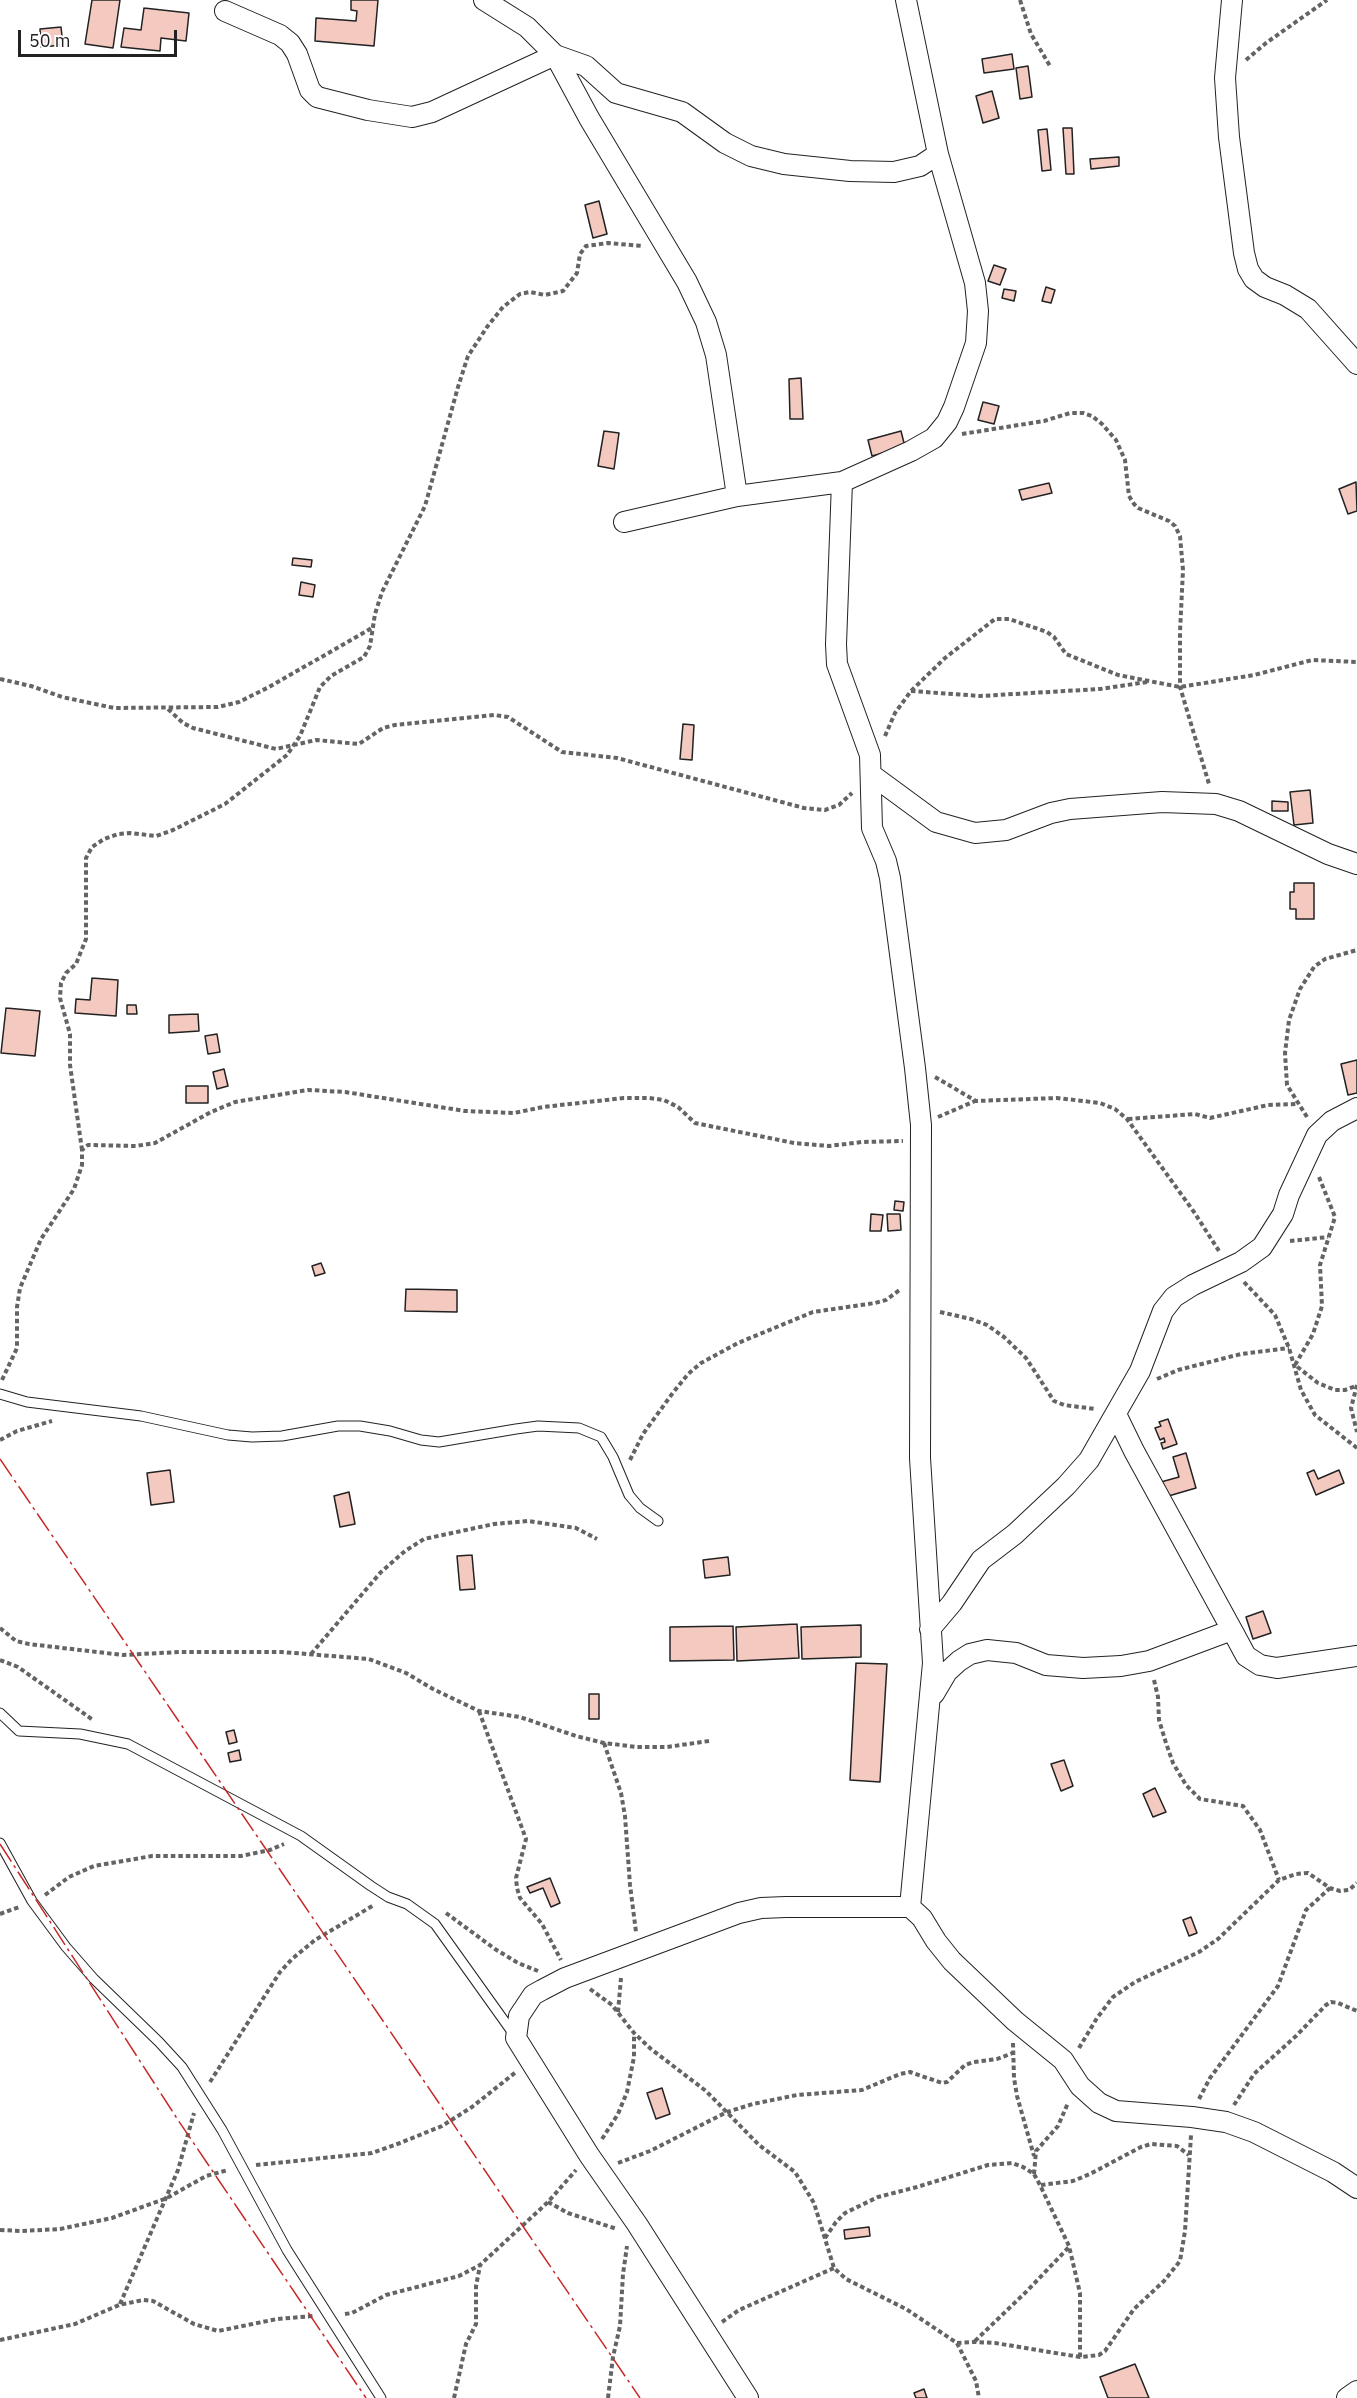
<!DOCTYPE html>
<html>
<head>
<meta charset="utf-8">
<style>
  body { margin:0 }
  #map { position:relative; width:1357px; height:2398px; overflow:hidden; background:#fff; font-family:"IBM Plex Sans",sans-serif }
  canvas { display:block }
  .scale { position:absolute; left:18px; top:30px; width:159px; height:27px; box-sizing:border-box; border:3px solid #222; border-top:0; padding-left:8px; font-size:18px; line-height:21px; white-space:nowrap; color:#222; -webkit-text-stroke:4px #fff; paint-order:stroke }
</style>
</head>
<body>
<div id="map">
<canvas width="1357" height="2398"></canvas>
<div class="scale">50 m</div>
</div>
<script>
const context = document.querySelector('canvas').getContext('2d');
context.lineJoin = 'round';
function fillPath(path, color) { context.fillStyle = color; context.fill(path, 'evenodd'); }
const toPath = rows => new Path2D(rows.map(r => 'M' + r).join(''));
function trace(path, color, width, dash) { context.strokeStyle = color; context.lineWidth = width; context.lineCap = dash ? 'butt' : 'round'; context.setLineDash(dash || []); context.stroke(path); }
const building = toPath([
  [92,0,120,0,113,48,85,44,92,0],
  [351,0,378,0,374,46,315,41,316,18,356,21,357,11,351,10,351,0],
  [144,8,189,13,186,41,161,38,160,51,121,47,124,28,141,30,144,8],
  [61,27,63,45,41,47,40,29,61,27],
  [1012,54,1014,69,984,73,982,59,1012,54],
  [1028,66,1032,97,1020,99,1016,68,1028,66],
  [992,91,999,118,983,123,976,96,992,91],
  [1063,128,1072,128,1074,174,1066,174,1063,128],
  [1047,129,1051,170,1042,171,1038,130,1047,129],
  [1119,157,1119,166,1091,169,1090,159,1119,157],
  [599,201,607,234,593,238,585,205,599,201],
  [994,265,1006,269,1000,285,988,281,994,265],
  [1046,287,1055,290,1051,303,1042,301,1046,287],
  [1004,289,1016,291,1014,301,1002,298,1004,289],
  [801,378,803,419,790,419,789,379,801,378],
  [983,402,999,406,994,424,978,420,983,402],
  [604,431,619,433,614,469,598,466,604,431],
  [901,431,905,447,872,456,868,440,901,431],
  [1356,482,1357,511,1348,514,1339,489,1356,482],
  [1049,483,1052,493,1022,500,1019,490,1049,483],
  [293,558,312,560,311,567,292,565,293,558],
  [301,582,315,585,313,597,299,595,301,582],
  [683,724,694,725,692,760,680,759,683,724],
  [1310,790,1313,823,1294,825,1290,792,1310,790],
  [1272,801,1288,802,1288,811,1272,811,1272,801],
  [1294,883,1314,883,1314,919,1296,919,1296,909,1290,909,1290,892,1294,892,1294,883],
  [92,978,118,980,116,1016,75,1013,76,999,90,1000,92,978],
  [127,1005,136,1005,137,1014,127,1014,127,1005],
  [6,1008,40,1011,35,1056,1,1053,6,1008],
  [198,1014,199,1031,169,1033,169,1015,198,1014],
  [217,1034,220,1052,208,1054,205,1036,217,1034],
  [1357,1060,1357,1093,1348,1095,1341,1064,1357,1060],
  [224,1069,228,1086,217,1089,213,1072,224,1069],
  [186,1086,208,1086,208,1103,186,1103,186,1086],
  [895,1201,904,1202,903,1211,894,1210,895,1201],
  [871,1214,883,1215,881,1231,870,1231,871,1214],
  [887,1214,900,1214,901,1230,888,1231,887,1214],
  [321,1263,325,1273,315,1276,312,1266,321,1263],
  [406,1289,457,1290,457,1312,405,1311,406,1289],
  [1168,1419,1177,1444,1163,1449,1161,1443,1165,1442,1164,1438,1160,1440,1155,1428,1161,1426,1159,1422,1168,1419],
  [1186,1453,1196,1488,1165,1497,1161,1482,1179,1477,1173,1457,1186,1453],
  [170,1470,174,1502,151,1505,147,1473,170,1470],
  [1314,1470,1318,1479,1339,1470,1344,1483,1316,1495,1307,1473,1314,1470],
  [349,1492,355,1524,340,1527,334,1496,349,1492],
  [472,1555,475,1589,460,1590,457,1556,472,1555],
  [728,1557,730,1575,705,1578,703,1560,728,1557],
  [1263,1611,1271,1633,1253,1639,1246,1617,1263,1611],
  [797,1624,799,1658,737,1661,736,1627,797,1624],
  [861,1625,861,1657,802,1659,801,1627,861,1625],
  [733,1626,734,1660,670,1661,670,1627,733,1626],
  [856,1663,887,1664,880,1782,850,1780,856,1663],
  [589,1694,599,1694,599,1719,589,1719,589,1694],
  [234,1730,237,1742,229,1744,226,1732,234,1730],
  [239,1750,241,1760,230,1762,228,1753,239,1750],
  [1064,1760,1073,1786,1061,1791,1051,1764,1064,1760],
  [1155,1788,1166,1812,1153,1817,1143,1794,1155,1788],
  [550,1878,560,1903,551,1907,543,1888,530,1893,527,1887,550,1878],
  [1191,1917,1197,1933,1189,1936,1183,1920,1191,1917],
  [662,2088,670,2114,656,2119,647,2093,662,2088],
  [869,2227,870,2236,845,2239,844,2230,869,2227],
  [1135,2364,1149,2398,1108,2398,1100,2377,1135,2364],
  [924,2389,927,2398,916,2398,914,2393,924,2389]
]);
fillPath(building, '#f3c9c0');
trace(building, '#222', 1.5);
const service = toPath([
  [0,1394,27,1402,141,1416,228,1435,252,1437,282,1436,338,1426,360,1426,390,1431,421,1440,439,1442,516,1429,538,1426,579,1428,601,1437,613,1457,629,1495,640,1508,658,1521],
  [0,1713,19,1731,80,1734,128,1744,301,1836,371,1886,388,1897,407,1904,435,1924,515,2036],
  [0,1843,32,1901,66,1947,94,1979,159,2042,182,2067,222,2130,287,2250,381,2398]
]);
const minor = toPath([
  [484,0,527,27,555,55,589,118,687,282,706,322,716,355,737,496],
  [1232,0,1225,78,1229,137,1244,253,1248,269,1254,279,1265,287,1285,295,1308,309,1357,364],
  [225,11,280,35,290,43,297,54,310,90,317,97,368,110,412,117,432,112,555,55,586,66,616,93,682,112,725,143,751,156,784,164,850,171,894,172,920,166,938,154],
  [842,482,836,644,837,664,870,755,872,828,886,861,890,878,915,1068,921,1125,920,1458,933,1663,910,1907],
  [624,522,737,496,842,482,911,451,934,438,947,422,954,407,976,343,978,311,975,283,938,154,906,0],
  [872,775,936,822,975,833,1006,830,1051,813,1070,809,1162,802,1216,804,1239,811,1328,854,1357,864],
  [1116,1414,1134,1451,1232,1630],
  [930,1629,952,1603,981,1560,1015,1534,1066,1486,1089,1460,1140,1371,1163,1311,1174,1297,1193,1285,1241,1262,1262,1247,1283,1214,1289,1195,1317,1135,1332,1121,1357,1108],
  [934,1694,947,1672,959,1661,970,1654,987,1650,1016,1653,1046,1665,1083,1668,1121,1666,1149,1661,1232,1630,1246,1656,1260,1665,1277,1668,1357,1656],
  [748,2398,637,2224,589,2155,516,2038,519,2016,533,1995,542,1990,565,1978,739,1913,761,1908,786,1907,910,1907,922,1918,936,1941,952,1961,1015,2021,1063,2060,1080,2086,1099,2103,1116,2111,1192,2117,1226,2122,1254,2132,1333,2172,1357,2188],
  [1347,2398,1357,2391]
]);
trace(service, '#222', 11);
trace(minor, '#222', 22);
trace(toPath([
  [1020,0,1031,34,1050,66],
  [1246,60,1266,43,1327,0],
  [962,434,1044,421,1070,413,1083,413,1092,416,1102,424,1116,440,1125,460,1129,496,1134,504,1138,508,1169,521,1175,526,1180,536,1183,570,1180,632,1180,687,1209,784],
  [0,679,31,686,62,697,114,708,218,707,239,702,269,687,372,628],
  [911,691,980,696,1100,689,1147,682],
  [168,709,183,723,193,728,276,749,316,740,359,744,383,728,395,725,494,715,508,717,562,752,617,758,804,808,825,810,839,805,852,793],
  [885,736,895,713,911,691,945,658,995,619,1009,619,1047,632,1054,637,1066,654,1118,675,1180,687,1254,675,1312,660,1357,662],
  [935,1077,976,1101,1057,1098,1100,1103,1115,1109,1127,1119,1194,1212,1219,1251],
  [938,1117,975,1101],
  [1307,1117,1287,1085,1285,1053,1289,1020,1300,989,1314,967,1325,959,1357,950],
  [1128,1119,1195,1114,1210,1118,1268,1105,1298,1104],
  [82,1150,70,1065,70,1034,60,998,61,983,66,973,76,964,86,939,86,858,92,847,104,839,118,834,130,833,156,836,173,830,225,804,287,755,300,736,320,687,331,676,364,657,370,646,375,614,382,592,425,506,458,387,468,356,487,327,503,307,520,294,530,292,545,295,563,291,577,273,580,254,586,246,608,243,643,246],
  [1319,1177,1335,1217,1320,1265,1322,1306,1313,1334,1295,1365,1318,1383,1335,1390,1345,1390,1356,1386],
  [1290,1241,1328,1237],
  [1244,1282,1275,1315,1289,1348,1301,1390,1315,1415,1357,1448],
  [940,1312,971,1319,987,1325,1004,1337,1026,1358,1054,1401,1064,1405,1095,1409],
  [1157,1379,1178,1370,1241,1354,1289,1348],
  [2,1380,17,1348,17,1307,20,1288,41,1239,74,1189,82,1165,82,1150,88,1145,136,1146,155,1143,211,1112,235,1102,308,1090,345,1092,465,1111,514,1113,543,1107,624,1098,649,1098,664,1100,678,1107,695,1123,794,1143,829,1146,862,1142,903,1141],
  [1357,1385,1351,1408,1357,1432],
  [0,1440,17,1431,52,1421],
  [630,1460,643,1434,672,1394,688,1374,701,1363,738,1343,813,1312,875,1303,886,1300,901,1289],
  [0,1628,16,1641,29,1644,123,1655,179,1652,282,1652,369,1659,406,1673,433,1689,479,1711,520,1717,576,1736,604,1743,637,1747,667,1747,709,1741],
  [311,1654,381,1572,405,1551,424,1539,494,1524,528,1521,576,1528,597,1539],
  [0,1660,18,1667,93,1720],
  [1154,1680,1158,1697,1159,1720,1166,1743,1173,1763,1186,1785,1200,1799,1243,1806,1260,1830,1279,1880],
  [479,1711,526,1839,516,1878,517,1888,520,1898,542,1924,561,1960],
  [604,1743,621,1793,625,1816,630,1885,636,1932],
  [45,1895,69,1877,94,1866,152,1856,241,1856,270,1850,284,1844],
  [446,1913,495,1949,518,1963,538,1971],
  [0,1914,19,1907],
  [590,1989,612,2005,634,2033,651,2049,706,2091,759,2145,795,2172,814,2203,834,2268,846,2279,906,2309,957,2343,976,2381,979,2398],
  [618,2012,621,1978],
  [1013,2043,1014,2078,1017,2096,1034,2156],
  [1079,2048,1097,2018,1113,1997,1135,1982,1199,1952,1218,1939,1279,1880,1296,1874,1308,1873,1330,1888,1340,1891,1349,1890,1357,1883],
  [210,2082,280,1972,292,1959,315,1940,374,1905],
  [1199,2099,1210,2078,1278,1986,1306,1910,1330,1888],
  [1234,2105,1254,2074,1296,2036,1326,2005,1331,2002,1338,2003,1357,2011],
  [602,2139,618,2114,627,2092,634,2057,634,2033],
  [618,2163,650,2151,727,2112,753,2104,797,2095,862,2090,900,2074,910,2072,942,2083,947,2082,965,2065,974,2062,997,2059,1013,2053],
  [256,2165,372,2153,400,2143,442,2126,472,2107,516,2072],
  [1034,2174,1036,2151,1058,2126,1068,2103],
  [1041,2185,1073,2181,1090,2174,1141,2147,1151,2144,1177,2146,1189,2155],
  [548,2202,568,2213,617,2229],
  [0,2230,22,2231,60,2229,112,2218,167,2198,206,2176,228,2170],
  [825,2238,836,2222,845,2213,878,2197,917,2187,988,2165,1012,2163,1023,2167,1034,2174,1040,2185,1069,2246,1080,2293,1080,2357],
  [120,2304,178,2170,194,2113],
  [345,2314,352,2313,386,2295,459,2276,480,2265,548,2202,576,2170],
  [722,2322,739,2310,834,2268],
  [0,2340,75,2324,119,2305,143,2300,153,2301,194,2324,218,2331,277,2319,313,2316],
  [975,2341,1027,2291,1069,2247],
  [957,2343,974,2342,995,2343,1080,2357,1099,2355,1105,2351,1134,2309,1164,2281,1180,2261,1185,2231,1191,2135],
  [454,2398,466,2344,476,2324,476,2286,480,2266],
  [608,2398,613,2357,620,2326,623,2274,627,2246]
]), '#646464', 4, [4.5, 3]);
trace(service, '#fff', 9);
trace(minor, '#fff', 20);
trace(toPath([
  [0,1459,640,2398],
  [0,1844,178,2120,366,2398]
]), '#c62828', 1.5, [21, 4.5, 3, 4.5]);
</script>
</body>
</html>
